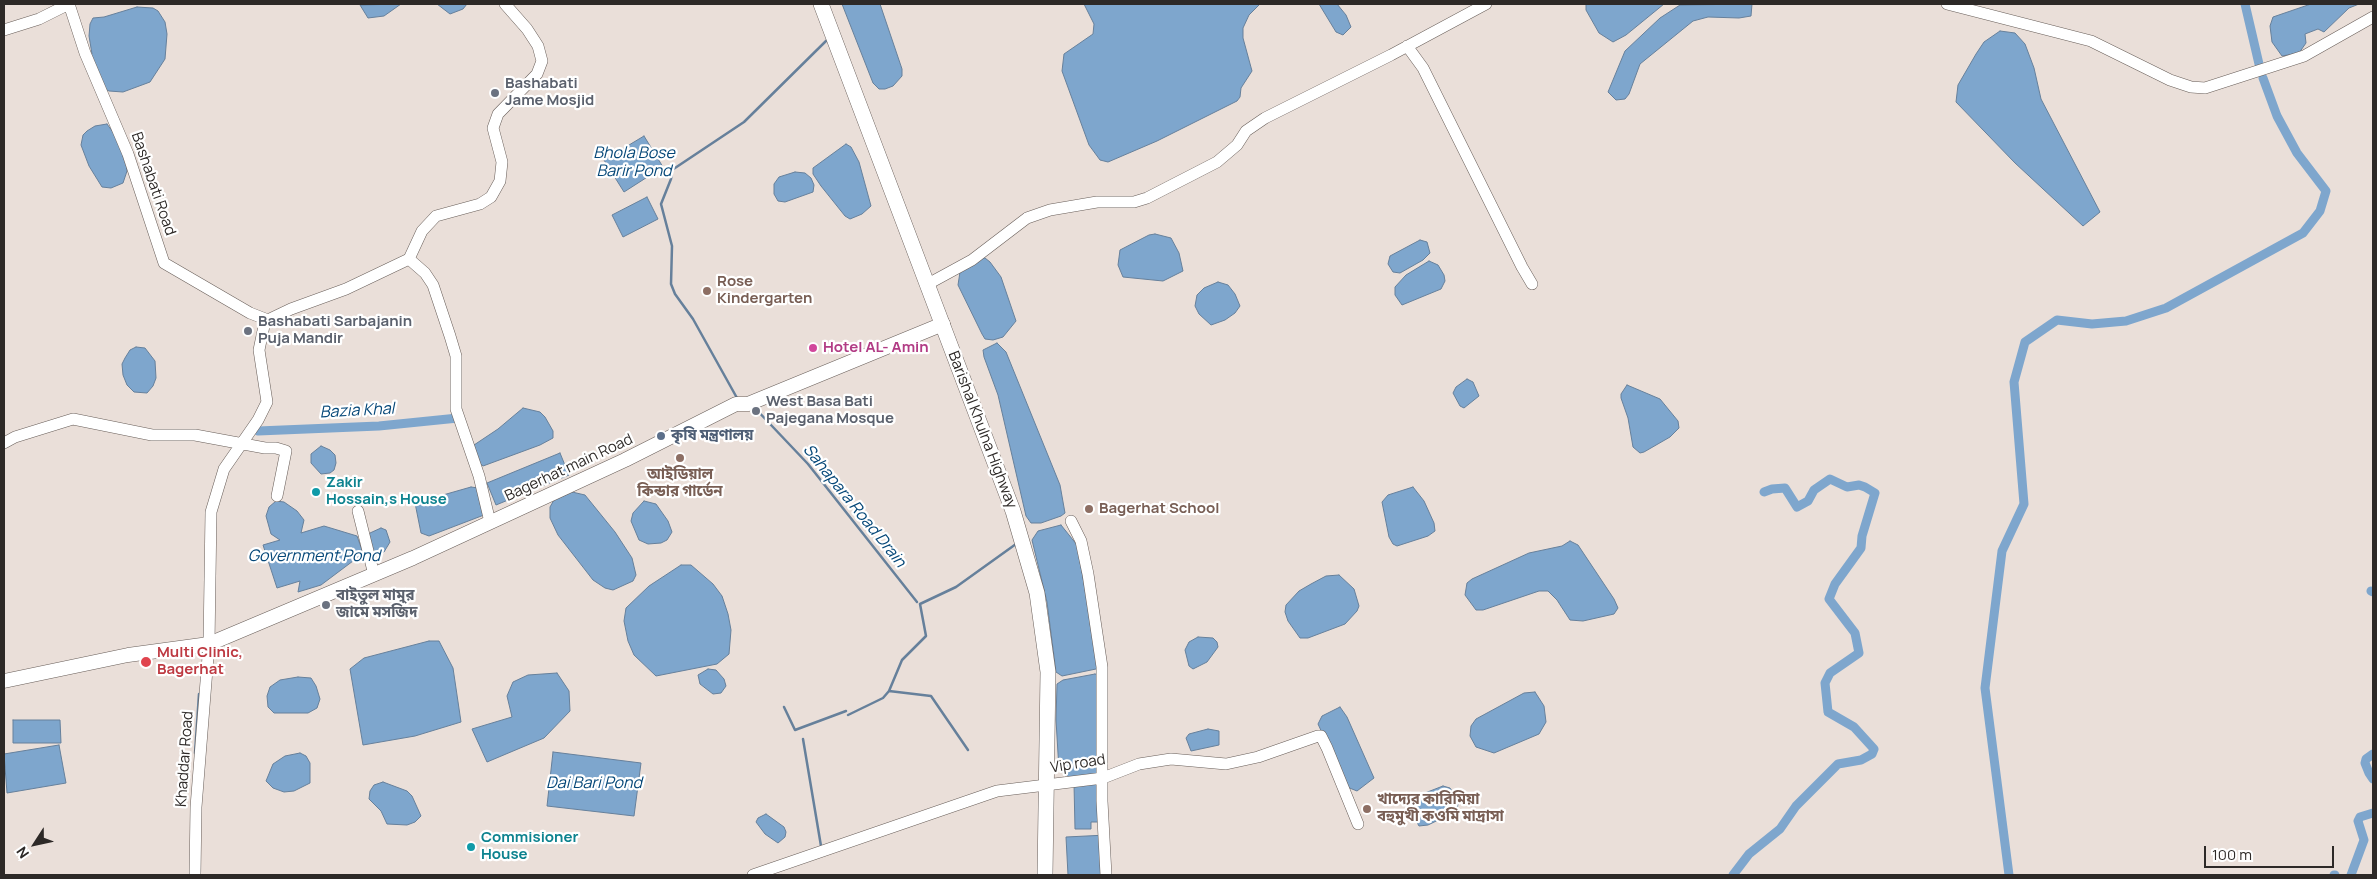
<!DOCTYPE html>
<html>
<head>
<meta charset="utf-8">
<style>
  body { margin:0 }
  #map { position:relative; width:2377px; height:879px; overflow:hidden; background:#eadfd9; font-family:Manrope,sans-serif }
  canvas { display:block }
  .frame { position:absolute; inset:0; border:5px solid #2d2927; pointer-events:none }
  .north { position:absolute; left:10px; top:819px; width:50px; height:50px; -webkit-text-stroke:4px #fff; paint-order:stroke; rotate:235deg; font-size:14px; font-weight:700; line-height:20px; text-align:center; color:#2d2927 }
  .north::after { content:''; display:block; margin:auto; width:18px; height:22px; background:#2d2927; clip-path:polygon(50% 0,100% 100%,50% 72%,0 100%) }
  .scale { position:absolute; left:2204px; top:846px; width:130px; height:22px; box-sizing:border-box; border:2px solid #2d2927; border-top:0; padding-left:6px; font-size:15px; line-height:18px; white-space:nowrap; color:#2d2927; -webkit-text-stroke:4px #fff; paint-order:stroke }
</style>
</head>
<body>
<div id="map">
<canvas width="2377" height="879"></canvas>
<div class="frame"></div>
<div class="north">N</div>
<div class="scale">100 m</div>
</div>
<script>
const context = document.querySelector('canvas').getContext('2d');
context.lineJoin = 'round';
function fillPath(path, color) { context.fillStyle = color; context.fill(path, 'evenodd'); }
const toPath = rows => new Path2D(rows.map(r => 'M' + r).join(''));
function trace(path, color, width, dash) { context.strokeStyle = color; context.lineWidth = width; context.lineCap = dash ? 'butt' : 'round'; context.setLineDash(dash || []); context.stroke(path); }
function write(font, color, halo, rows, align = 'center') {
  context.font = font + ' Manrope,"Noto Sans Bengali",sans-serif'; context.lineWidth = 4.5; context.setLineDash([]); context.textBaseline = 'middle'; context.strokeStyle = halo; context.fillStyle = color; for (const [text, x, y, turn = 0] of rows) {
    context.save(); context.translate(x, y); context.rotate((+turn || 0) * Math.PI / 180); context.textAlign = isNaN(turn) ? turn : align; if (halo) context.strokeText(text, 0, 0); context.fillText(text, 0, 0); context.restore();
  }
}
const water = toPath([
  [401,4,384,16,368,18,360,5,401,4],
  [437,4,467,4,463,9,450,14,437,4],
  [842,4,880,4,902,69,902,76,893,86,885,89,879,89,873,83,842,4],
  [1084,4,1260,4,1249,15,1243,28,1243,38,1252,71,1241,88,1240,97,1237,101,1157,141,1108,162,1100,160,1089,145,1062,71,1064,54,1093,34,1094,24,1084,4],
  [1319,4,1337,4,1346,15,1351,27,1343,35,1336,32,1319,4],
  [1586,4,1664,4,1626,35,1613,42,1599,33,1586,10,1586,4],
  [1752,4,1751,16,1739,18,1708,17,1693,21,1640,64,1629,94,1625,99,1616,100,1608,92,1625,51,1660,18,1680,5,1752,4],
  [2311,4,2359,4,2349,8,2324,32,2318,29,2305,34,2306,43,2299,53,2282,56,2272,42,2270,26,2273,17,2311,4],
  [137,7,153,8,158,11,165,22,167,34,165,59,150,82,123,92,109,91,103,88,86,56,92,54,89,36,90,24,93,18,104,17,137,7],
  [2000,31,2015,33,2025,44,2034,68,2041,99,2100,212,2083,226,2015,163,1956,102,1958,85,1976,54,1984,42,2000,31],
  [107,124,115,135,126,157,127,171,123,183,111,188,102,187,89,166,81,145,83,135,87,131,95,126,107,124],
  [644,136,663,167,624,192,604,160,644,136],
  [846,144,851,147,859,162,871,206,862,214,850,219,845,216,821,186,813,174,813,168,846,144],
  [795,172,805,173,811,178,814,185,813,192,785,202,778,201,774,194,774,184,779,177,795,172],
  [647,197,658,219,623,237,612,215,647,197],
  [1155,234,1171,238,1179,253,1183,271,1163,281,1123,277,1118,265,1120,250,1149,235,1155,234],
  [1420,240,1427,242,1430,253,1423,260,1400,273,1393,272,1388,264,1390,256,1420,240],
  [979,258,985,258,990,262,1001,277,1016,321,1003,337,993,340,985,339,982,334,958,285,960,272,979,258],
  [1429,261,1438,265,1444,275,1445,281,1441,289,1402,305,1395,295,1395,287,1406,275,1429,261],
  [1218,282,1228,285,1235,294,1240,306,1235,313,1225,320,1211,325,1199,314,1195,306,1197,295,1204,288,1218,282],
  [997,343,1006,352,1060,485,1065,513,1061,516,1041,523,1031,523,1026,516,998,395,984,357,983,350,997,343],
  [136,347,145,348,155,361,156,378,153,386,147,393,134,392,127,385,123,375,122,364,125,358,130,350,136,347],
  [1467,379,1473,382,1479,396,1464,408,1460,406,1453,393,1456,387,1467,379],
  [1627,385,1660,399,1678,421,1679,428,1670,437,1644,452,1640,453,1633,447,1628,418,1621,398,1621,394,1627,385],
  [523,408,540,412,545,417,553,431,553,438,540,445,483,466,474,459,474,445,498,429,523,408],
  [321,446,330,450,335,455,336,463,334,470,330,473,321,474,311,463,311,454,321,446],
  [560,453,569,475,496,505,487,483,560,453],
  [471,487,478,488,484,515,429,536,421,533,415,503,471,487],
  [1413,487,1424,501,1434,523,1435,531,1428,536,1397,546,1393,544,1389,537,1382,502,1388,495,1413,487],
  [572,492,585,495,615,532,632,558,636,575,633,581,613,590,605,588,593,580,558,535,550,518,550,507,554,500,572,492],
  [276,501,284,502,297,511,304,520,301,533,324,526,357,536,362,550,361,555,321,585,298,592,300,581,277,588,263,545,280,540,271,534,266,516,269,507,276,501],
  [644,501,656,504,668,521,672,532,667,540,661,543,648,544,639,540,631,521,633,513,644,501],
  [1061,525,1077,545,1099,665,1096,669,1062,676,1056,672,1047,602,1032,540,1038,531,1061,525],
  [381,528,386,530,390,542,384,552,375,554,372,553,367,537,370,533,381,528],
  [1570,541,1578,545,1614,599,1618,608,1614,614,1583,621,1570,620,1557,600,1548,591,1539,591,1483,610,1476,610,1465,595,1467,583,1472,579,1529,553,1562,546,1570,541],
  [681,565,691,565,713,584,722,596,728,614,731,630,729,654,717,664,656,676,634,655,628,641,624,621,626,608,649,586,681,565],
  [1339,575,1354,589,1359,606,1357,611,1345,624,1308,638,1300,638,1288,621,1285,612,1286,605,1299,591,1311,584,1326,576,1339,575],
  [1198,637,1213,638,1217,642,1218,647,1207,662,1193,669,1189,666,1185,650,1189,642,1198,637],
  [429,641,439,641,453,668,461,722,415,736,363,745,350,669,364,658,429,641],
  [708,669,716,670,724,679,726,686,721,693,713,694,700,684,698,675,708,669],
  [557,673,569,691,570,711,544,738,487,762,472,729,512,717,507,696,513,682,528,675,557,673],
  [1095,674,1100,676,1101,770,1096,774,1069,777,1059,770,1056,720,1057,684,1063,680,1095,674],
  [298,677,311,678,316,686,320,699,317,708,308,713,274,713,268,707,267,696,270,687,280,680,298,677],
  [1535,692,1544,706,1546,722,1539,734,1494,753,1476,747,1470,736,1471,726,1476,719,1524,693,1535,692],
  [1340,707,1347,717,1374,778,1357,791,1347,787,1318,724,1322,716,1340,707],
  [13,720,60,720,61,743,13,743,13,720],
  [1208,729,1219,731,1219,745,1191,751,1186,738,1189,734,1208,729],
  [59,745,66,783,7,793,4,754,59,745],
  [553,752,641,763,634,816,547,806,553,752],
  [300,753,306,756,310,763,310,783,294,791,284,792,273,788,266,781,273,764,285,756,300,753],
  [383,782,407,791,412,796,421,816,415,822,407,825,387,824,381,811,369,799,370,791,374,785,383,782],
  [1099,783,1100,822,1091,822,1091,829,1075,829,1074,784,1099,783],
  [1443,786,1450,788,1454,794,1458,803,1457,811,1428,825,1419,826,1414,817,1410,803,1412,798,1443,786],
  [766,814,784,827,786,832,785,837,778,843,765,834,756,822,758,818,766,814],
  [1107,835,1109,875,1068,875,1066,837,1107,835]
]);
fillPath(water, '#7ea6cd');
trace(water, '#66809b', 1);
trace(toPath([
  [737,398,693,319,675,294,671,284,672,246,661,204,671,179,672,170,744,122,828,39],
  [753,406,808,464,917,602],
  [784,707,795,730,846,711],
  [848,715,883,698,889,691],
  [803,739,821,846],
  [968,750,931,696,889,691,902,660,926,636,920,604,956,587,1016,544],
  [195,753,199,694]
]), '#66809b', 2.5);
trace(toPath([
  [2245,4,2259,64],
  [258,431,379,426,458,418],
  [2371,591,2373,592],
  [2373,754,2366,759,2365,763,2369,773,2373,779],
  [1733,875,1749,854,1780,829,1796,806,1838,764,1861,760,1872,754,1874,749,1854,727,1828,712,1825,683,1830,673,1859,653,1855,633,1829,599,1835,584,1861,548,1862,536,1875,493,1865,487,1859,485,1847,487,1830,479,1814,490,1808,501,1797,507,1785,488,1772,489,1764,492],
  [2009,875,1985,688,2002,551,2024,504,2014,382,2025,342,2057,320,2092,324,2126,321,2166,308,2303,233,2320,211,2326,191,2297,153,2277,116,2263,78],
  [2334,875,2335,875],
  [2351,875,2364,840,2358,821,2360,817,2373,813]
]), '#7ea6cd', 9);
const minor = toPath([
  [69,4,85,53,128,154,164,263,250,313,268,320],
  [1947,4,2091,41,2170,80,2191,87,2205,88,2304,56,2373,17],
  [4,30,39,19,69,4],
  [1407,46,1423,68,1522,267,1532,284],
  [409,259,422,231,436,216,480,204,491,197,500,181,502,162,493,128,498,114,537,74,542,61,538,46,527,29,505,4],
  [409,259,425,273,433,285,450,336,456,356,456,409,479,476,490,522],
  [928,284,972,260,1027,218,1050,210,1097,202,1134,202,1147,198,1217,162,1237,145,1246,131,1265,118,1391,55,1486,4],
  [4,443,15,437,73,419,152,435,195,435,265,448,276,448,286,451,277,496],
  [358,511,374,575],
  [1071,521,1081,541,1088,574,1102,667,1102,801,1106,875],
  [195,875,196,807,209,644,211,512,224,469,258,420,267,402,259,350,264,326,268,320,291,309,346,289,409,259],
  [753,875,997,791,1103,778,1139,764,1171,759,1226,764,1258,757,1318,736,1321,736,1327,748,1358,824]
]);
const major = toPath([
  [4,681,128,655,209,644,413,558,625,460,736,404,748,404,943,324]
]);
const highway = toPath([
  [821,4,1013,511,1037,593,1048,672,1045,875]
]);
trace(minor, '#685e59', 12);
trace(major, '#685e59', 15);
trace(highway, '#685e59', 16);
trace(minor, '#fff', 11);
trace(major, '#fff', 14);
trace(highway, '#fff', 15);
for (const [x, y, r, color] of [
  [495,93,5,"#6b7280"],
  [707,291,5,"#8d6e63"],
  [248,331,5,"#6b7280"],
  [813,348,5,"#d1479c"],
  [756,411,5,"#6b7280"],
  [661,436,5,"#5c6f8a"],
  [680,458,5,"#8d6e63"],
  [316,492,5,"#0f9aa8"],
  [1089,509,5,"#8d6e63"],
  [326,605,5,"#6b7280"],
  [146,662,6,"#e0444e"],
  [1367,809,5,"#8d6e63"],
  [471,847,5,"#0f9aa8"]
]) { const dot = new Path2D(); dot.arc(x, y, r, 0, 2 * Math.PI); context.fillStyle = color; context.fill(dot); trace(dot, '#fff', 2); }
write('bold 15px', '#5b616d', '#fff', [
  ["Bashabati",505,84],
  ["Jame Mosjid",505,101],
  ["Bashabati Sarbajanin",258,322],
  ["Puja Mandir",258,339],
  ["West Basa Bati",766,402],
  ["Pajegana Mosque",766,419],
  ["বাইতুল মামুর",336,596],
  ["জামে মসজিদ",336,613]
], 'left');
write('15px', '#2d2927', '#fff', [
  ["Bashabati Road",153,184,71],
  ["Barishal Khulna Highway",982,430,69],
  ["Bagerhat main Road",569,468,-25],
  ["Khaddar Road",185,759,-86],
  ["Vip road",1078,764,-9]
]);
write('bold 15px', '#785e54', '#fff', [
  ["Rose",717,282],
  ["Kindergarten",717,299],
  ["আইডিয়াল",680,475,"center"],
  ["কিন্ডার গার্ডেন",680,492,"center"],
  ["Bagerhat School",1099,509],
  ["খাদ্যের কারিমিয়া",1377,800],
  ["বহুমুখী কওমি মাদ্রাসা",1377,817]
], 'left');
write('bold 15px', '#b23c85', '#fff', [
  ["Hotel AL- Amin",823,348]
], 'left');
write('bold 15px', '#4e5e75', '#fff', [
  ["কৃষি মন্ত্রণালয়",671,436]
], 'left');
write('bold 15px', '#0d838f', '#fff', [
  ["Zakir",326,483],
  ["Hossain,s House",326,500],
  ["Commisioner",481,838],
  ["House",481,855]
], 'left');
write('bold 15px', '#be3a42', '#fff', [
  ["Multi Clinic,",157,653],
  ["Bagerhat",157,670]
], 'left');
write('italic 16px', '#054778', '#fff', [
  ["Bhola Bose",634,154],
  ["Barir Pond",634,172],
  ["Bazia Khal",357,411,-3],
  ["Sahapara Road Drain",854,506,51],
  ["Government Pond",314,557],
  ["Dai Bari Pond",594,784]
]);
</script>
</body>
</html>
